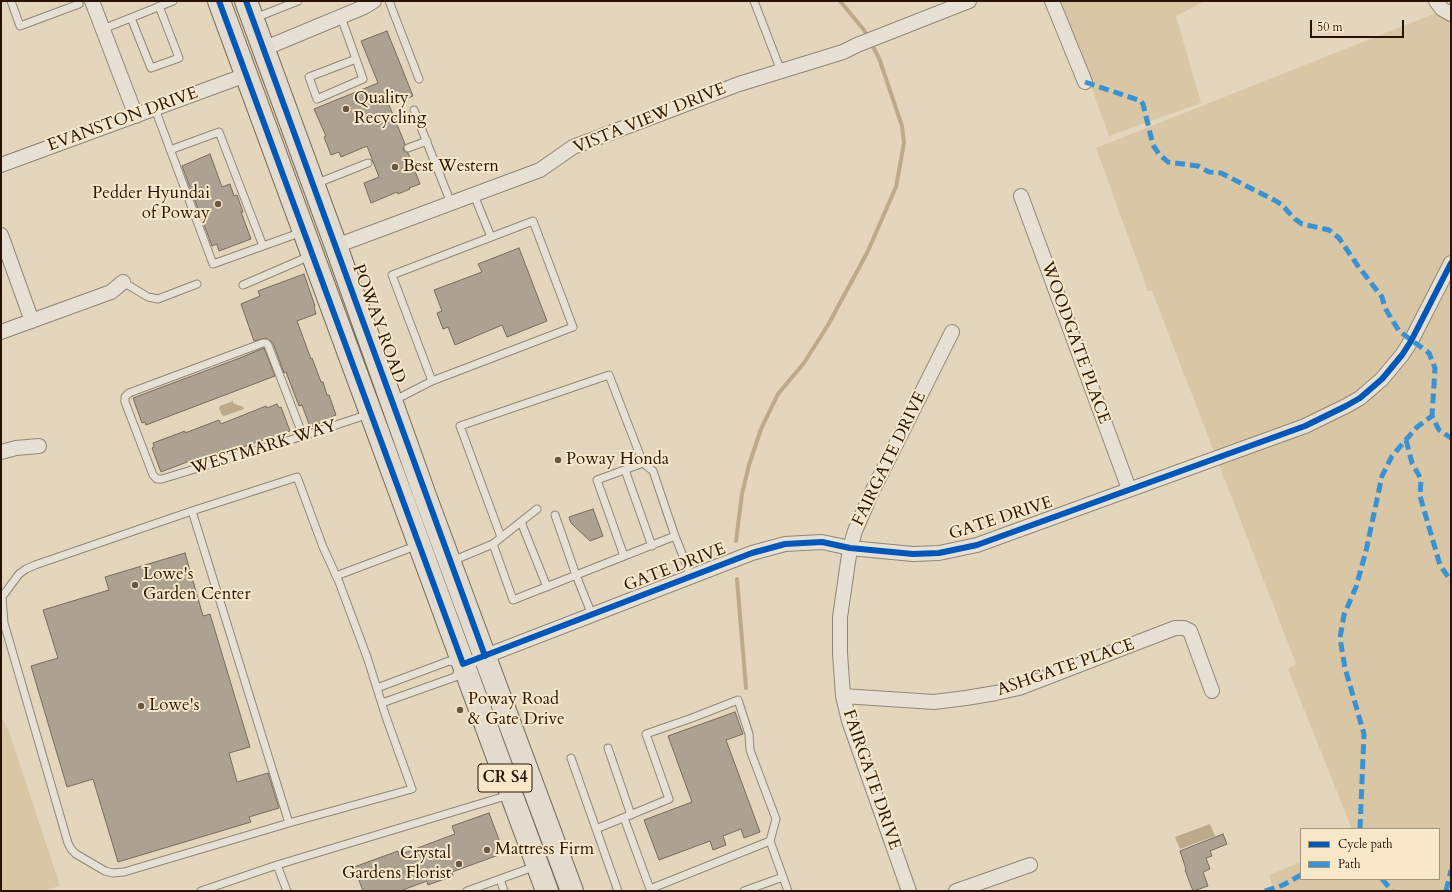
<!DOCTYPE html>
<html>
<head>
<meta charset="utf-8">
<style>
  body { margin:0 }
  #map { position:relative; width:1452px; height:892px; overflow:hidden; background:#e3d6bd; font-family:Cardo,serif }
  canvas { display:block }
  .frame { position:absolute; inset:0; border:2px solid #271204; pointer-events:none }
  .legend { position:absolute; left:1300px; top:828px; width:140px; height:52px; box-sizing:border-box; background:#f7e8ca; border:1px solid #a4927b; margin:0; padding:5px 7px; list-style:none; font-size:12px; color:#271204 }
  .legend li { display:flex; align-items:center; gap:8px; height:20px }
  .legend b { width:20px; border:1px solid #a4927b }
  .scale { position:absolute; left:1310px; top:20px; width:94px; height:18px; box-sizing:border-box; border:2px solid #271204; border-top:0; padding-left:5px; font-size:12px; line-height:14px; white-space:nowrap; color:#271204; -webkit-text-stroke:3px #f7e8ca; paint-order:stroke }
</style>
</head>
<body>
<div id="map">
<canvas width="1452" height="892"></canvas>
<div class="frame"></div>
<ul class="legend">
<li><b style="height:5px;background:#0057b8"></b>Cycle path</li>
<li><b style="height:5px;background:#3b92d1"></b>Path</li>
</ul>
<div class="scale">50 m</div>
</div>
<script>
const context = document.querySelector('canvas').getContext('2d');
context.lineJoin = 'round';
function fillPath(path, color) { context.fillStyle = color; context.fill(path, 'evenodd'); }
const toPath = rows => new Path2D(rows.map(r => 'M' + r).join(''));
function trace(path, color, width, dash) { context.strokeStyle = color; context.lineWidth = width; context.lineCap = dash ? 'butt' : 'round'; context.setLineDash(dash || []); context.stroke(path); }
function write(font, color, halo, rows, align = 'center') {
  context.font = font + ' Cardo,serif'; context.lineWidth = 4; context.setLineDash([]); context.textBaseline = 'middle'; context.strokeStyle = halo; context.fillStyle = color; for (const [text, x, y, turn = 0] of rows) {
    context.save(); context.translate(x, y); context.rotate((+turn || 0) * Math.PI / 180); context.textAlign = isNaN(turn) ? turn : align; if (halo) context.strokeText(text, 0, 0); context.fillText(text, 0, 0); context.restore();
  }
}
fillPath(toPath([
  [1060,1,1205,1,1176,16,1201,103,1109,136],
  [1451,7,1451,891,1274,891,1269,875,1301,862,1301,879,1439,879,1439,829,1352,829,1288,669,1296,664,1152,291,1148,291,1096,148],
  [1,716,9,732,60,886,42,891,1,891]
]), '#d8c6a5');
fillPath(toPath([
  [233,401,233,403,240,406,242,406,244,409,224,416,222,415,219,408,220,406],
  [1210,824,1215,836,1180,849,1175,837]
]), '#bdaa8a');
trace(toPath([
  [736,541,742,494,749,465,761,429,778,394,804,363,828,325,867,253,896,187,904,143,902,126,879,58,864,30,840,1],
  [737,579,746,688]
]), '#bdaa8a', 4);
const building = toPath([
  [387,31,413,96,389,105,405,144,403,150,408,153,420,184,409,188,410,189,398,194,397,192,371,203,364,183,379,177,367,146,341,157,339,152,331,155,324,137,326,136,314,109,378,83,361,41,387,31],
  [210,154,222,187,230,184,234,196,237,195,243,212,241,212,251,239,219,251,217,244,212,246,182,166,210,154],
  [519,248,547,321,507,337,502,325,455,345,448,327,443,329,437,313,442,311,434,290,482,272,478,264,519,248],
  [304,274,315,306,314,307,316,314,297,321,311,359,312,358,321,382,323,382,327,395,329,395,336,415,333,416,334,418,310,427,302,405,299,406,286,372,284,373,273,343,266,338,254,341,241,304,260,296,258,291,304,274],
  [264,348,275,376,146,425,145,422,142,423,133,398,240,358,264,348],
  [277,404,279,408,281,407,290,431,243,447,242,446,231,450,230,449,196,462,195,459,161,472,152,448,154,447,153,443,185,431,185,433,219,420,221,424,266,406,267,408,277,404],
  [593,509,603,536,590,541,571,523,569,517,593,509],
  [185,553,203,616,210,614,250,747,229,753,237,782,268,773,279,808,249,817,251,822,118,862,93,779,67,787,31,666,58,658,43,610,109,590,105,577,185,553],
  [735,712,743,734,726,740,760,832,744,838,741,829,723,836,726,845,713,850,710,841,659,860,644,820,692,802,668,736,735,712],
  [489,813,504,853,452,872,453,876,428,885,427,881,400,891,363,891,354,867,398,851,399,855,455,834,452,826,489,813],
  [1223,834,1227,844,1210,851,1212,856,1206,858,1210,869,1203,872,1208,886,1193,891,1185,870,1186,869,1180,851,1223,834]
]);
fillPath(building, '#ada291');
trace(building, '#766b5d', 1);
const service = toPath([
  [11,1,20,26,79,4,78,1],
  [389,1,419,79],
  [754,1,781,71],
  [341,17,356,59,363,79,317,99,309,77,356,59],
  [131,18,151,68,179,58,159,6],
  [255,18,298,1],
  [103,29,173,1],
  [155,109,213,264,302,232],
  [414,110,451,203],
  [408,148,427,141],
  [170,150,219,132,263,246],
  [315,184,368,163],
  [474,195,491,237],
  [123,282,148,297,158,299,197,284],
  [243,285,310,256],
  [393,401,432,381,573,327,533,221,392,275,432,381],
  [303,436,268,345,266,343,263,343,129,393,125,397,125,402,153,475,157,479,162,479,303,436,369,414],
  [625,470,652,546],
  [192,511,289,823,412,789,386,717,367,657,339,582,323,547,297,477,192,511,35,565,26,569,19,574,2,597,4,623,68,843,71,849,76,854,105,871,113,873,124,872,289,823],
  [555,515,576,575,592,615],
  [521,522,547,587],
  [501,537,460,426,609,375,643,463,653,471,675,536],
  [493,544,513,600,675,536,691,576],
  [624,556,597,480,643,463],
  [452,561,493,544,537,509],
  [336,576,418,545],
  [377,688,449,661,463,664,455,677,382,703],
  [608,748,631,815],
  [571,758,618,891],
  [624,818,650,889,770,841,788,891],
  [596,829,669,799,646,734,692,718,738,700,749,734,750,750,776,819,770,841],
  [500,879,504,891],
  [201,891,277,865],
  [287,891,277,865,509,795],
  [467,891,536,866],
  [744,891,783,877]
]);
const minor = toPath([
  [92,1,136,116],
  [1052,1,1085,82],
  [1436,1,1442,9,1451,14],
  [263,49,364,7,374,1],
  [1,165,246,75],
  [1021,196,1129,489],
  [1,235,32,321],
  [336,246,540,170,573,147,739,84,843,52,857,45,969,1],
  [1,332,111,292,123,282],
  [1,452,16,448,39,446],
  [478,659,752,553,785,544,822,542,850,548,913,554,939,553,977,545,1305,426,1346,406,1360,398,1382,379,1402,355,1411,341,1451,263],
  [843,696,934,702,966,698,996,693,1019,688,1175,628,1184,628,1190,631,1212,691],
  [909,891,849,721,843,696,840,653,840,617,850,548,855,531,871,494,952,332],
  [956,891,1030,865]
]);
const primary = toPath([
  [219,1,547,891],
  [246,1,336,246,424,493,572,891]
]);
trace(service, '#908676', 9);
trace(minor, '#908676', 16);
trace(primary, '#766b5d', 24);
trace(service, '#e7e1d5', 7);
trace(minor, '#e7e1d5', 14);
trace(primary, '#e3dcce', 22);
trace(toPath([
  [1085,82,1141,101,1143,104,1153,145,1159,154,1168,162,1198,166,1209,172,1221,173,1276,201,1282,205,1295,219,1302,224,1329,230,1339,238,1358,266,1382,297,1385,308,1399,331,1429,353,1435,368,1432,416,1439,430,1451,438],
  [1406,440,1412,463,1421,479,1420,496,1440,565,1451,581],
  [1360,829,1364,734,1345,668,1340,638,1344,615,1356,587,1366,551,1382,476,1392,456,1417,427,1432,416],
  [1382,879,1392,891],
  [1265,891,1283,885,1301,875],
  [1446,891,1451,870]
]), '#3b92d1', 5, [10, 5]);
trace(toPath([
  [219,1,463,664,752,553,785,544,822,542,850,548,913,554,939,553,977,545,1305,426,1346,406,1360,398,1382,379,1402,355,1411,341,1451,263],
  [246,1,485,656]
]), '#0057b8', 6);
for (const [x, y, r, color] of [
  [346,109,4,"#695745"],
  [395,167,4,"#695745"],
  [218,204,4,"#695745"],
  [558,460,4,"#695745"],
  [135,585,4,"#695745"],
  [141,706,4,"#695745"],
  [460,710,4,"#695745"],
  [487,850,4,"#695745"],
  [459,864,4,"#695745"]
]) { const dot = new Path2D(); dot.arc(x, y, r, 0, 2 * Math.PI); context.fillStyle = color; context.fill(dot); trace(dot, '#f7e8ca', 1.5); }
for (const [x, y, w] of [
  [505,778,54]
]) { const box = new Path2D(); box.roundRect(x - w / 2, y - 14, w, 28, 3); context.fillStyle = '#f7e8ca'; context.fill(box); trace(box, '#271204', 1); }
write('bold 16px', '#271204', null, [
  ["CR S4",505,778]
]);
write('17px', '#271204', '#f7e8ca', [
  ["Quality",354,99],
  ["Recycling",354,119],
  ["Best Western",403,167],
  ["Pedder Hyundai",210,194,"right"],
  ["of Poway",210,214,"right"],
  ["Poway Honda",566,460],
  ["Lowe's",143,575],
  ["Garden Center",143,595],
  ["Poway Road",468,700],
  ["& Gate Drive",468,720],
  ["Lowe's",149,706],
  ["Mattress Firm",495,850],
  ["Crystal",451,854,"right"],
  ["Gardens Florist",451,874,"right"]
], 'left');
write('17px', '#271204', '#f7e8ca', [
  ["VISTA VIEW DRIVE",650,119,-22],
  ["EVANSTON DRIVE",123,120,-20],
  ["POWAY ROAD",378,324,70],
  ["WOODGATE PLACE",1075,343,70],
  ["WESTMARK WAY",264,448,-17],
  ["FAIRGATE DRIVE",890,459,-64],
  ["GATE DRIVE",1001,519,-18],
  ["GATE DRIVE",675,568,-21],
  ["ASHGATE PLACE",1066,668,-19],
  ["FAIRGATE DRIVE",871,780,71]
]);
</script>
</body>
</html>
